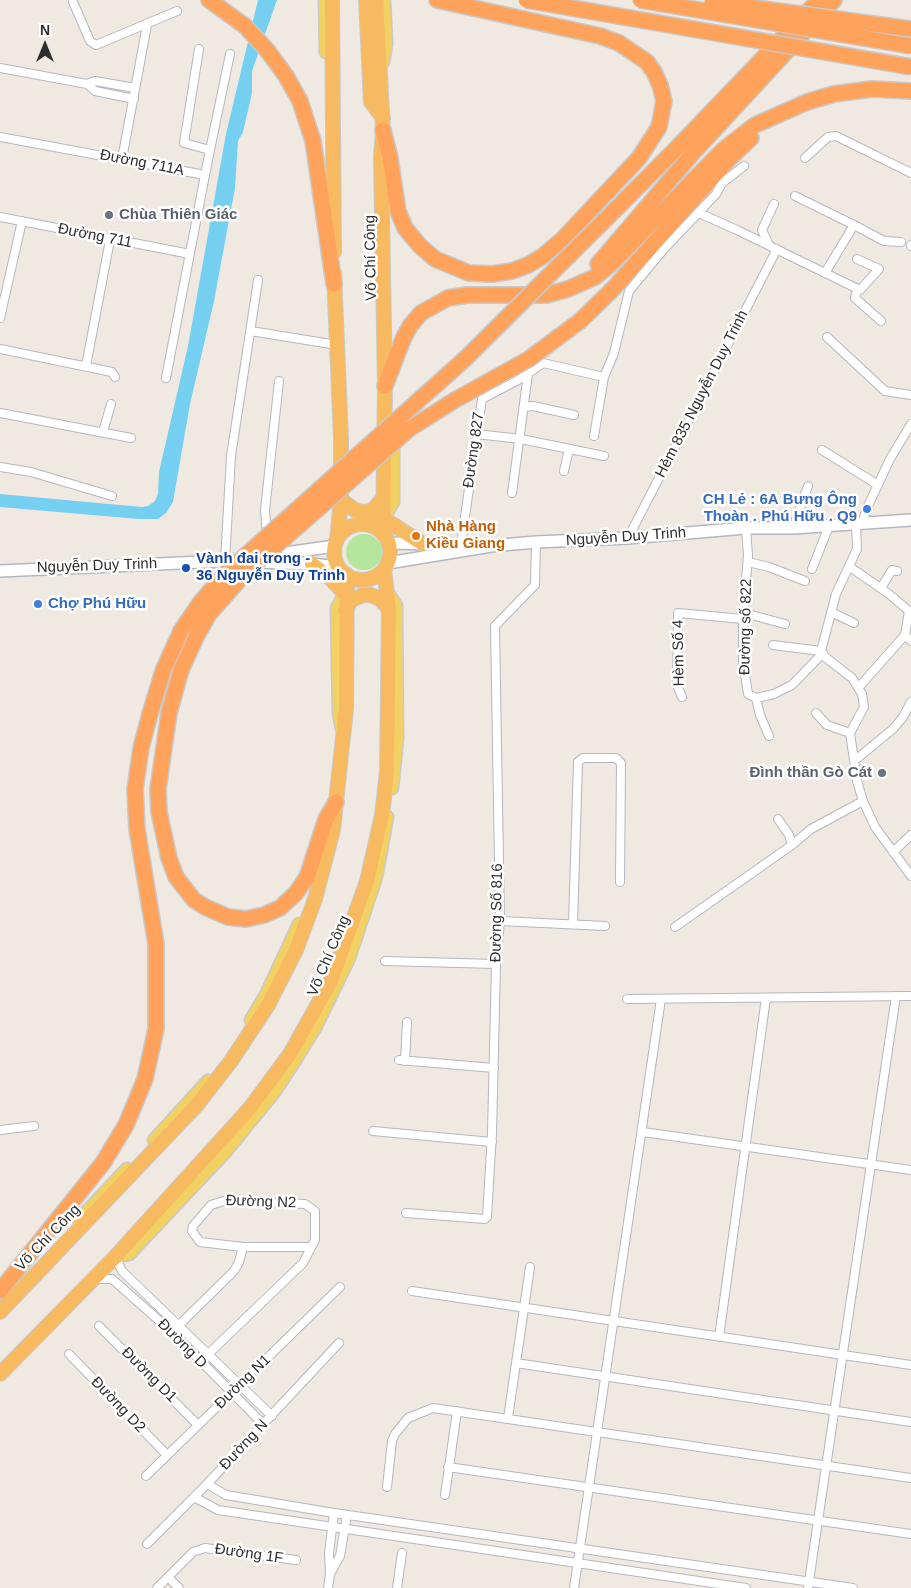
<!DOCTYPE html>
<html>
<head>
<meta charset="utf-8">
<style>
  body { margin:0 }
  #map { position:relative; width:911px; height:1588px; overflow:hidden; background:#efe9e1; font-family:Helvetica,sans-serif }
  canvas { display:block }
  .north { position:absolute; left:20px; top:20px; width:50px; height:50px; -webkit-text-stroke:4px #fff; paint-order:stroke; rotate:0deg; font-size:14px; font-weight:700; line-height:20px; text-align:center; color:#2e2e2e }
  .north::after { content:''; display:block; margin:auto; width:18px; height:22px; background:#2e2e2e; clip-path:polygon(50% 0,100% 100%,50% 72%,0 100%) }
</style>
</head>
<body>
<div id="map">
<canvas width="911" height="1588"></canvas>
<div class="north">N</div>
</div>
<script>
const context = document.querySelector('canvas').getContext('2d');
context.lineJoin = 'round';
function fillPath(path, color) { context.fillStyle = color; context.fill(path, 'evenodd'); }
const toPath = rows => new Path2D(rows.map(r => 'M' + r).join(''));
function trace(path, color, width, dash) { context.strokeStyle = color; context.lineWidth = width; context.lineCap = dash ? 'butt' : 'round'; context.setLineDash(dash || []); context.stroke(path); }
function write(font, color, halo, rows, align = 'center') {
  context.font = font + ' Helvetica,sans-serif'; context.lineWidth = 5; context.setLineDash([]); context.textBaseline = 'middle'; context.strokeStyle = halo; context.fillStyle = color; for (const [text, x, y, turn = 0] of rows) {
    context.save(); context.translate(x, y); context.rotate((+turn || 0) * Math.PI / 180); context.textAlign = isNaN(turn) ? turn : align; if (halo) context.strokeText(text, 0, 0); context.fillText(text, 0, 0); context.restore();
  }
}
fillPath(toPath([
  '346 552a18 18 0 1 1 36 0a18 18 0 1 1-36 0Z'
]), '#b6e59e');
fillPath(toPath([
  [258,0,277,0,252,71,252,93,243,132,238,141,235,188,214,301,190,404,173,502,166,513,158,519,139,519,0,507,0,494,142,507,148,506,155,501,158,494,159,472,188,346,226,134]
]), '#75cff0');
const minor = toPath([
  [73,2,90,41,96,45,177,11],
  [199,49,184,143,210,150,205,175],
  [0,68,87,84,95,81,135,88],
  [87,84,95,91,134,99],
  [0,137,205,175,166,378],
  [210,150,230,54],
  [805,158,828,137,836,136,911,173],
  [122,159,147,25],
  [795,196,854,225,825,273],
  [699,213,737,230,860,290,879,269,857,259],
  [0,217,190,254],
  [854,225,884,241,901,242],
  [768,243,762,230,774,204],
  [911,245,911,246],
  [857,290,855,298,881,321],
  [0,318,22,221],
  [251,331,337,345],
  [827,337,885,391,911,395],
  [0,349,112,372,115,377],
  [86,366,110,240],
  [524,407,533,406,574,415],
  [0,413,131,438],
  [103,432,111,404],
  [476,434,521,439,604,456],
  [594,436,604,377,614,353,629,291,664,249,716,194,722,183,744,166],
  [822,450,878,485],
  [0,467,31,472,112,496],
  [564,471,569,449],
  [512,493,528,374],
  [856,524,857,549,836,594,821,651,825,657,852,678,862,694,864,707,850,733,857,781,863,801,875,827,911,876],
  [862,524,867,508,890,459,911,424],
  [746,528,748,555,743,619,743,661,748,694,756,698,774,694,792,685,823,653],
  [793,528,808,486],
  [267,535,265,510,279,381],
  [628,538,777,249],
  [461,544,482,399,520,379,543,363,604,377],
  [225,561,231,456,258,280],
  [748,562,769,567,805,581],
  [850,567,889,594,909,611,905,635,911,641],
  [812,569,829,526],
  [881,588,892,570,897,571],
  [831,612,854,623],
  [744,613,785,624],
  [773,645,821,651],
  [859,687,905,635],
  [682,697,677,685,678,613,743,619],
  [756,698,760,715,769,736],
  [816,713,827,725,850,733],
  [854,761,893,729,903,717,911,702],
  [778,819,789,835,792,845],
  [893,852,911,835],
  [500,921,605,926],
  [573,924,578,762,583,758,616,758,621,763,620,882],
  [675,927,792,845,811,829,863,801],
  [385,961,496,964],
  [627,999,911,996],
  [399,1060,494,1068],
  [405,1061,407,1022],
  [0,1130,34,1126],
  [373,1131,492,1142],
  [643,1132,911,1170],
  [406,1213,485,1219,487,1217,492,1133,496,964,500,921,495,626,535,585,536,542],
  [243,1247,309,1247],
  [115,1257,122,1271,272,1416],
  [95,1279,112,1279,172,1332,263,1424],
  [412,1291,911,1365],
  [99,1326,198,1425],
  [172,1332,234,1271,239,1262,243,1247,200,1242,192,1231,193,1226,211,1205,227,1200,305,1204,315,1211,315,1240,303,1263,200,1362],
  [719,1337,766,998],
  [69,1354,167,1455],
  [516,1363,911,1422],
  [508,1418,530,1267],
  [448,1467,911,1534],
  [146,1476,340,1287],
  [207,1484,226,1495,334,1513,853,1588],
  [387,1487,392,1441,395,1434,408,1418,433,1408,911,1478],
  [445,1495,457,1411],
  [194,1497,218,1510,746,1588],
  [334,1513,329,1553,330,1574,340,1556,347,1515],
  [147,1544,207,1484,339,1343],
  [168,1577,179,1588],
  [157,1588,193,1552,205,1548,296,1560],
  [328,1588,330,1574],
  [397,1588,402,1553],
  [574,1588,661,999],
  [808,1588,896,996]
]);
const secondary = toPath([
  [389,543,477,545],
  [264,556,335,546],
  [388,563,491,546,536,542,628,538,746,528,793,528,911,520],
  [0,571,225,561,312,564,338,567]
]);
const primary = toPath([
  [325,0,326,52],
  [383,62,386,44,384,0],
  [383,518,393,502,393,438],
  [388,593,396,606,397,738,392,788],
  [342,729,339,713,337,608,345,594],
  [251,1020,267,993,299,924],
  [154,1140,208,1081],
  [79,1220,127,1169],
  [115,1257,129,1254,226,1151,275,1091,292,1065,316,1026,349,958,376,877,387,817]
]);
const trunk = toPath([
  [332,0,334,252],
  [366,0,371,102,383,118],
  [376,0,383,130,381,157,385,386,383,534],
  [334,273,341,438,341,500,337,540],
  [341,500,355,510,364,512,373,510,384,497],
  [378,519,383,518,423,544],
  '334 552a28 28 0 1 1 56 0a28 28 0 1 1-56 0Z',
  [312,564,331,579,345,594],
  [345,611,351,600,363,595,371,595,380,599,389,609],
  [0,1312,196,1106,231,1061,268,1005,296,950,315,899,333,830,346,709,347,575],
  [0,1374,115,1257,250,1108,290,1054,331,981,367,881,382,815,387,772,389,609,384,570]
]);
const motorway = toPath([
  [209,0,245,26,267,50,286,76,300,101,313,141,334,284],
  [383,130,390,158,398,211,405,228,420,246,435,259,469,273,492,274,512,271,528,265,543,256,563,239,639,158,659,127,664,101,660,85,654,72,647,62,619,43,600,36,437,0],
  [671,154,819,0],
  [598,264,692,154,834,0],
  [580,321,612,290,729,159,751,138],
  [385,386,403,339,410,326,421,313,448,298,467,295,546,295,568,289,595,277,611,264,723,150,755,125,807,102,834,94,872,89,911,91],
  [169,713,158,789,159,812,169,858,176,877,194,900,205,907,228,917,246,919,264,915,280,908,296,893,307,877,326,819,336,802],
  [0,1291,103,1163,126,1125,145,1079,156,1029,156,944,137,829,135,789,141,748,150,714]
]);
trace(minor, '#b4b7c1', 10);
trace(secondary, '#b4b7c1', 14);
trace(primary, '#c9c9c9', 15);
trace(trunk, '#c9c9c9', 16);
trace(motorway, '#c9c9c9', 18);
trace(minor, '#fff', 8);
trace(secondary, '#fff', 11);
trace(primary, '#f2d163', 12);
trace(trunk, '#f8ba60', 14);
trace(motorway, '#ffa35c', 15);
const motorwayBridge = toPath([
  [526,0,911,67],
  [640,0,911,46],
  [712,2,911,29],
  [169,713,181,670,197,635,209,614,247,571,409,429,455,400,529,359,580,321],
  [150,714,163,671,181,631,200,603,225,574,466,358,671,154]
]);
trace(motorwayBridge, '#c9c9c9', 18, []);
trace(motorwayBridge, '#ffa35c', 15);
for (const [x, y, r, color] of [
  [109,215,5,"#6b7280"],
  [867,509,5,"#3f7fe0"],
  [416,536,5,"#e8710a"],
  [186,568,5,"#1a4fb4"],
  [38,604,5,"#3f7fe0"],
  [882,773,5,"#6b7280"]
]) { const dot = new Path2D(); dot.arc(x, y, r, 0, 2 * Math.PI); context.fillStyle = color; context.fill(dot); trace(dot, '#fff', 2); }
write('15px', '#2e2e2e', '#fff', [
  ["Đường 711A",142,163,11],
  ["Đường 711",95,236,11],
  ["Võ Chí Công",371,258,-91],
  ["Hẻm 835 Nguyễn Duy Trinh",702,394,-63],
  ["Đường 827",474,450,-82],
  ["Nguyễn Duy Trinh",626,537,-4],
  ["Nguyễn Duy Trinh",97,566,-2],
  ["Đường số 822",746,627,-89],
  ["Hèm Số 4",679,653,-91],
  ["Đường Số 816",497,913,-89],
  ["Võ Chí Công",329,956,-67],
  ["Đường N2",261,1202,2],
  ["Võ Chí Công",48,1238,-46],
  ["Đường D",182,1344,45],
  ["Đường D1",149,1375,45],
  ["Đường N1",243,1382,-44],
  ["Đường D2",118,1405,46],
  ["Đường N",244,1445,-47],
  ["Đường 1F",249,1554,8]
]);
write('bold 15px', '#5b616d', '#fff', [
  ["Chùa Thiên Giác",119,215],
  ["Đình thần Gò Cát",872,773,"right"]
], 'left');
write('bold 15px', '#366cbe', '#fff', [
  ["CH Lẻ : 6A Bưng Ông",857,500],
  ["Thoàn . Phú Hữu . Q9",857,517],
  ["Chợ Phú Hữu",48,604,"left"]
], 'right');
write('bold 15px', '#c56008', '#fff', [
  ["Nhà Hàng",426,527],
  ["Kiều Giang",426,544]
], 'left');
write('bold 15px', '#164399', '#fff', [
  ["Vành đai trong -",196,559],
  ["36 Nguyễn Duy Trinh",196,576]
], 'left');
</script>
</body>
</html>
